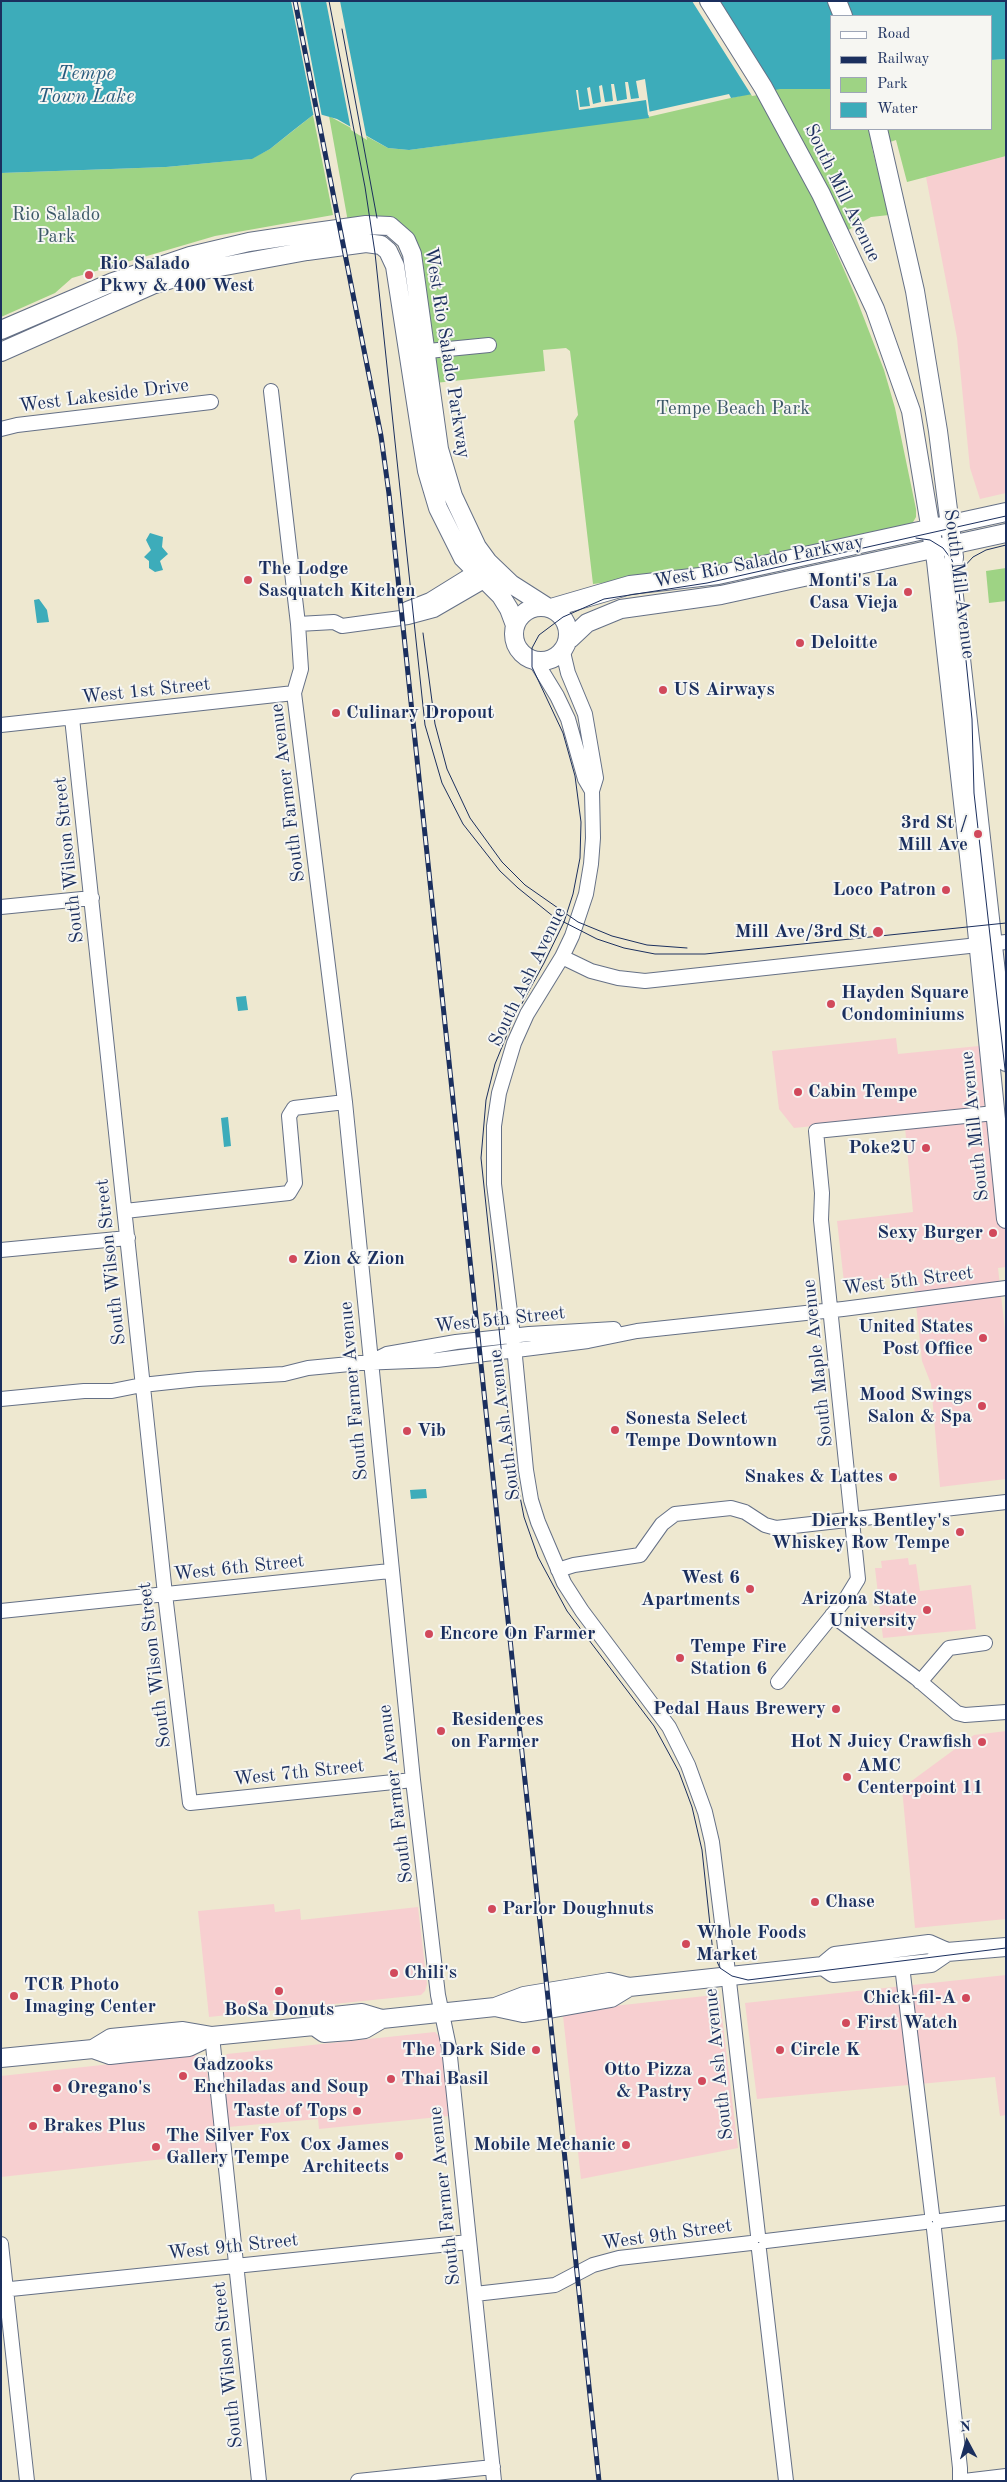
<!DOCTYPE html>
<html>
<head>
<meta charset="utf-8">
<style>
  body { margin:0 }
  #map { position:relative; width:1007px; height:2482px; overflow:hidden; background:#eee8d0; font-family:"Old Standard TT",serif }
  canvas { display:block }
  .frame { position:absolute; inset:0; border:2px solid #1b2f5e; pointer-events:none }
  .legend { position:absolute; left:830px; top:15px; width:162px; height:115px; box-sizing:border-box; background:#f6f6f2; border:1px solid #9ea6b7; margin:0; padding:6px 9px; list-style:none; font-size:15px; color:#1b2f5e }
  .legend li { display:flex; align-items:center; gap:10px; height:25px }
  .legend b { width:25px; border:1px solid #9ea6b7 }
  .north { position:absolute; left:942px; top:2417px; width:50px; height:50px; -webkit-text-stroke:4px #f6f6f2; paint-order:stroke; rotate:354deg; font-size:14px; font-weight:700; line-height:20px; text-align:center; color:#1b2f5e }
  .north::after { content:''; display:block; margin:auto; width:18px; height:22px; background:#1b2f5e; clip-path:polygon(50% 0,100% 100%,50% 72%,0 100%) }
</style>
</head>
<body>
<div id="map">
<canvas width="1007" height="2482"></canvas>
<div class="frame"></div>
<ul class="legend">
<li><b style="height:6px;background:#fff"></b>Road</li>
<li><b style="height:6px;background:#1b2f5e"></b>Railway</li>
<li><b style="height:14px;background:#9ed384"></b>Park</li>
<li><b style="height:14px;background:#3dacba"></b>Water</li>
</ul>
<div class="north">N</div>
</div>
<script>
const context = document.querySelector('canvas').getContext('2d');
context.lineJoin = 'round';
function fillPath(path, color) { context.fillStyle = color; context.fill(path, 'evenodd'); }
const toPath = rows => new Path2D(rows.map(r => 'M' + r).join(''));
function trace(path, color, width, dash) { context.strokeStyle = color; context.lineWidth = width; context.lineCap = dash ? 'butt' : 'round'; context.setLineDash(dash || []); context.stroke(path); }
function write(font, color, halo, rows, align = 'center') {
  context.font = font + ' "Old Standard TT",serif'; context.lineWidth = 4; context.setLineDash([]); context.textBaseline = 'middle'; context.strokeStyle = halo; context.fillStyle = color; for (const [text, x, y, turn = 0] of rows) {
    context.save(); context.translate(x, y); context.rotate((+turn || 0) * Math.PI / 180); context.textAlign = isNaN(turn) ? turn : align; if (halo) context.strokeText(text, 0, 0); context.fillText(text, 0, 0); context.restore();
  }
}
fillPath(toPath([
  [1006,156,1006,493,980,499,970,468,957,338,926,177],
  [896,1038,898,1054,979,1046,985,1112,1006,1110,1006,1267,998,1268,1006,1340,1006,1479,940,1487,931,1384,922,1361,913,1276,844,1282,837,1221,913,1212,904,1117,794,1128,779,1109,772,1051],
  [908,1558,909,1565,916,1564,920,1591,971,1585,976,1629,883,1638,875,1568,882,1568,881,1561],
  [1006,1731,1006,1919,915,1928,902,1788,974,1735],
  [274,1904,275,1912,300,1909,301,1920,418,1907,427,1984,425,1991,421,1995,209,2017,198,1911],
  [1006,1975,1006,2115,1000,2116,995,2077,757,2099,745,2003],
  [705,1996,715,1996,720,2000,738,2148,581,2179,563,2016,614,2006],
  [435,2032,440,2037,449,2116,319,2129,318,2119,228,2127,222,2061,227,2054],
  [194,2055,201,2056,206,2062,218,2153,1,2177,1,2076]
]), '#f7cfd0');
fillPath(toPath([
  [1006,59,1006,156,907,182,896,140,872,148,889,215,871,217,831,240,855,295,884,370,895,408,916,509,916,517,912,524,721,569,593,584,574,421,578,415,570,351,566,348,543,350,545,371,435,383,413,240,348,222,329,116,388,148,409,150,648,117,761,91,780,88,831,89,831,129,991,129,991,60],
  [313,115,333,215,215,236,72,278,55,293,1,317,1,173,166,167,251,159,270,149],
  [1006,568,1006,601,989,603,986,571]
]), '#9ed384');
fillPath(toPath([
  [1,1,1006,1,1006,59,991,60,991,16,831,16,831,89,780,89,731,98,729,94,648,112,649,118,409,150,388,148,337,119,319,114,313,115,295,129,270,149,252,159,166,167,1,173],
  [150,533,163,537,162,547,168,554,160,561,163,570,155,572,149,568,149,561,144,557,151,550,146,540],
  [39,599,47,610,49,622,37,623,34,600],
  [246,996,248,1010,238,1011,236,997],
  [228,1117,231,1146,224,1147,221,1118],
  [426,1489,427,1498,411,1499,410,1490]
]), '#3dacba');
fillPath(toPath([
  [291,1,300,1,322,117,314,118],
  [326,1,340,1,367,140,351,130],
  [692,1,719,1,776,92,752,96],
  [645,79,650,115,648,115,646,100,579,110,576,90,578,90,580,107,590,106,587,88,590,87,593,104,601,102,599,86,602,85,605,102,613,101,611,84,614,84,617,101,627,99,625,82,628,82,631,99,639,98,636,81]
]), '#eee8d0');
const minor = toPath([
  [418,352,489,345],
  [271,391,298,624,301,669,294,693,345,1102,413,1780,438,1995,449,2047,494,2481],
  [1,429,17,425,211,402],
  [407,609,430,600,480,569,485,570],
  [298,624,334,622,342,626,408,617,434,610,484,581],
  [563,652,568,673,585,714,596,778,592,791,593,838,591,864,586,894,572,936,562,957,527,1014,514,1043,499,1093,494,1126,494,1184,513,1336,526,1470,531,1500,538,1522,564,1583,582,1611,669,1727,688,1765,705,1812,712,1842,726,1955,758,2235],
  [535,660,557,696,568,719,585,779,592,791],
  [72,718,165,1594,190,1803,413,1780],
  [1,725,294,693],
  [1,907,92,898],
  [562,957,591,971,618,978,645,981,1006,942],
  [125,1211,289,1193,295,1183,289,1116,294,1108,345,1102],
  [1,1250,128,1238],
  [373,1361,387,1354,456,1342,529,1334,614,1329],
  [1,1399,84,1391,112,1391,142,1385,198,1379,284,1374,308,1368,360,1363,437,1360,588,1341,637,1331,843,1309,1006,1288],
  [558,1570,574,1565,640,1555,662,1524,675,1514,731,1508,745,1512,765,1525,776,1528,1006,1502],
  [1,1611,390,1571],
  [832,1615,916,1678,957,1713,965,1715,1006,1712],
  [778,1682,847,1597,858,1579,821,1220,822,1193,816,1131,995,1113],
  [920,1682,949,1648,985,1643],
  [902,1966,932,2214],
  [212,2036,259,2481],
  [940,2221,1006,2213],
  [934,2229,960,2468,960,2481],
  [766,2241,925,2222],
  [1,2244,27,2481],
  [759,2250,786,2481],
  [1,2290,469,2242],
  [475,2294,555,2285,593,2265,619,2258,751,2243],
  [358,2481,493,2467],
  [964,2481,1006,2476]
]);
const major = toPath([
  [709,1,763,87,821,194,875,309,911,411,936,561,975,910,1006,1219],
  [837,1,843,16],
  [878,129,915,291,938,431,954,557,952,578,1006,1062],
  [1,330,113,282,190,256,249,242,302,234,366,225,390,226,406,240,412,254,439,449,453,496,477,547,488,562,511,584,547,607],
  [1,352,152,285,198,271,307,251,366,243,381,245,388,251,395,266,421,435,427,471,438,508,463,558,501,596,509,609,515,625],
  '514 634a27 27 0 1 1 54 0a27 27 0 1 1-54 0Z',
  [551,608,630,585,718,575,1006,512],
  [570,639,587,623,621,609,721,595,1006,533],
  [823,1966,833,1973,931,1963,947,1952],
  [495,2007,523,2013,549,2009,611,1998,629,1987],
  [314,2026,324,2033,350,2031,365,2029,382,2019],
  [93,2049,110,2055,128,2053,189,2047,212,2036],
  [1,2058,93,2049,111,2038,183,2031,212,2036,314,2026,327,2017,334,2016,362,2013,382,2019,495,2007,524,1996,609,1982,629,1987,823,1966,835,1956,929,1944,947,1952,1006,1947]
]);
trace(minor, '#657086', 16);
trace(major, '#657086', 20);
trace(minor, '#fff', 14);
trace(major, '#fff', 18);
trace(toPath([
  [329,1,365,187,375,253,425,725,442,783,463,824,500,871,518,888,554,917,597,939,624,948,655,954,705,954,1006,923],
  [342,29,377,218],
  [1006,516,707,583,604,599,563,617,539,635,532,648,532,667,563,733,575,776,581,822,580,858,573,894,564,922,544,963,513,1020,495,1064,486,1100,481,1158,513,1461,524,1517,538,1557,567,1611,654,1726,679,1772,692,1807,702,1850,713,1953,720,1968,732,1976,748,1980,1006,1948],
  [916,538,930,540,943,548,952,560,957,580],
  [1006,545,986,550,973,557,962,569,959,592,972,719,974,793,1006,1078],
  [423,633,435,724,447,769,470,818,502,862,525,885,578,922,612,936,647,945,687,948]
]), '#1b2f5e', 1);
const rail = toPath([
  [295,1,381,436,389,494,599,2481]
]);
trace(rail, '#1b2f5e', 5);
trace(rail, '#f6f6f2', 3, [9]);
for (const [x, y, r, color] of [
  [89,275,5,"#d1495b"],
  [248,580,5,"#d1495b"],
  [908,592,5,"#d1495b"],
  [800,643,5,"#d1495b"],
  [663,690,5,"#d1495b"],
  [336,713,5,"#d1495b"],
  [978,834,5,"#d1495b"],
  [946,890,5,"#d1495b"],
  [878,932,6,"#d1495b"],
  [831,1004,5,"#d1495b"],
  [798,1092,5,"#d1495b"],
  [926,1148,5,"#d1495b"],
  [993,1233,5,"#d1495b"],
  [293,1259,5,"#d1495b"],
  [983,1338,5,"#d1495b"],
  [982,1406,5,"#d1495b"],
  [615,1430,5,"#d1495b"],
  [407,1431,5,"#d1495b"],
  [893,1477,5,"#d1495b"],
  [960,1532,5,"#d1495b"],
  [750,1589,5,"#d1495b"],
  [927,1610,5,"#d1495b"],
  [429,1634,5,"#d1495b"],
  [680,1658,5,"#d1495b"],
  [836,1709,5,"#d1495b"],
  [441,1731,5,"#d1495b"],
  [982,1742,5,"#d1495b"],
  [847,1777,5,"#d1495b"],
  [815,1902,5,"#d1495b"],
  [492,1909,5,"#d1495b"],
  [686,1944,5,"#d1495b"],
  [394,1973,5,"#d1495b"],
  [279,1991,5,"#d1495b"],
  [14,1996,5,"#d1495b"],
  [966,1998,5,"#d1495b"],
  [846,2023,5,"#d1495b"],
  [536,2050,5,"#d1495b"],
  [780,2050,5,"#d1495b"],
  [183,2076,5,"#d1495b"],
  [391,2079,5,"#d1495b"],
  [702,2081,5,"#d1495b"],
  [57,2088,5,"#d1495b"],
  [357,2111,5,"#d1495b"],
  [33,2126,5,"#d1495b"],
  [626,2145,5,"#d1495b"],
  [156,2147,5,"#d1495b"],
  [399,2156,5,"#d1495b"]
]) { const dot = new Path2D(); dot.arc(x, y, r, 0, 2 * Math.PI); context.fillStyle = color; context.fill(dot); trace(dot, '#f6f6f2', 2); }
write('19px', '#1b2f5e', '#f6f6f2', [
  ["South Mill Avenue",842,193,64],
  ["West Rio Salado Parkway",447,353,81],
  ["West Lakeside Drive",104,396,-7],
  ["West Rio Salado Parkway",759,562,-11],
  ["South Mill Avenue",959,584,83],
  ["West 1st Street",146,691,-6],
  ["South Farmer Avenue",288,793,-97],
  ["South Wilson Street",69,860,-96],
  ["South Ash Avenue",528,977,-64],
  ["South Mill Avenue",975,1126,-96],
  ["South Wilson Street",111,1262,-96],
  ["West 5th Street",908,1281,-7],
  ["West 5th Street",500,1320,-6],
  ["South Maple Avenue",818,1363,-96],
  ["South Farmer Avenue",354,1391,-95],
  ["South Ash Avenue",505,1425,-97],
  ["West 6th Street",239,1568,-6],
  ["South Wilson Street",155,1665,-97],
  ["West 7th Street",299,1773,-6],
  ["South Farmer Avenue",396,1794,-97],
  ["South Ash Avenue",719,2064,-96],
  ["South Farmer Avenue",445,2196,-96],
  ["West 9th Street",667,2235,-8],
  ["West 9th Street",233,2247,-6],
  ["South Wilson Street",228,2365,-96]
]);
write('19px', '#3c5868', '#f6f6f2', [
  ["Rio Salado",56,215],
  ["Park",56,237],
  ["Tempe Beach Park",733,409]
]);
write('bold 19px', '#1b2f5e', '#f6f6f2', [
  ["Rio Salado",99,264],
  ["Pkwy & 400 West",99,286],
  ["The Lodge",258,569],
  ["Sasquatch Kitchen",258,591],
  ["Monti's La",898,581,"right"],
  ["Casa Vieja",898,603,"right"],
  ["Deloitte",810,643],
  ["US Airways",673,690],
  ["Culinary Dropout",346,713],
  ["3rd St /",968,823,"right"],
  ["Mill Ave",968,845,"right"],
  ["Loco Patron",936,890,"right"],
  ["Mill Ave/3rd St",867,932,"right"],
  ["Hayden Square",841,993],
  ["Condominiums",841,1015],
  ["Cabin Tempe",808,1092],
  ["Poke2U",916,1148,"right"],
  ["Sexy Burger",983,1233,"right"],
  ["Zion & Zion",303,1259],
  ["United States",973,1327,"right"],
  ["Post Office",973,1349,"right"],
  ["Mood Swings",972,1395,"right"],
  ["Salon & Spa",972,1417,"right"],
  ["Sonesta Select",625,1419],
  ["Tempe Downtown",625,1441],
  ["Vib",417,1431],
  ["Snakes & Lattes",883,1477,"right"],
  ["Dierks Bentley's",950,1521,"right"],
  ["Whiskey Row Tempe",950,1543,"right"],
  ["West 6",740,1578,"right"],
  ["Apartments",740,1600,"right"],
  ["Arizona State",917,1599,"right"],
  ["University",917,1621,"right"],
  ["Encore On Farmer",439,1634],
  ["Tempe Fire",690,1647],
  ["Station 6",690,1669],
  ["Pedal Haus Brewery",826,1709,"right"],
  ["Residences",451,1720],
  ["on Farmer",451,1742],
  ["Hot N Juicy Crawfish",972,1742,"right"],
  ["AMC",857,1766],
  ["Centerpoint 11",857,1788],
  ["Chase",825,1902],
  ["Parlor Doughnuts",502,1909],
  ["Whole Foods",696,1933],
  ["Market",696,1955],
  ["Chili's",404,1973],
  ["TCR Photo",24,1985],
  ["Imaging Center",24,2007],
  ["Chick-fil-A",956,1998,"right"],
  ["BoSa Donuts",279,2010,"center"],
  ["First Watch",856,2023],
  ["The Dark Side",526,2050,"right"],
  ["Circle K",790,2050],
  ["Gadzooks",193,2065],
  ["Enchiladas and Soup",193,2087],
  ["Otto Pizza",692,2070,"right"],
  ["& Pastry",692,2092,"right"],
  ["Thai Basil",401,2079],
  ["Oregano's",67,2088],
  ["Taste of Tops",347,2111,"right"],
  ["Brakes Plus",43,2126],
  ["The Silver Fox",166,2136],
  ["Gallery Tempe",166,2158],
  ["Cox James",389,2145,"right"],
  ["Architects",389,2167,"right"],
  ["Mobile Mechanic",616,2145,"right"]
], 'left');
write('italic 20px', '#275b7e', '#f6f6f2', [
  ["Tempe",86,74],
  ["Town Lake",86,97]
]);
</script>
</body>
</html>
